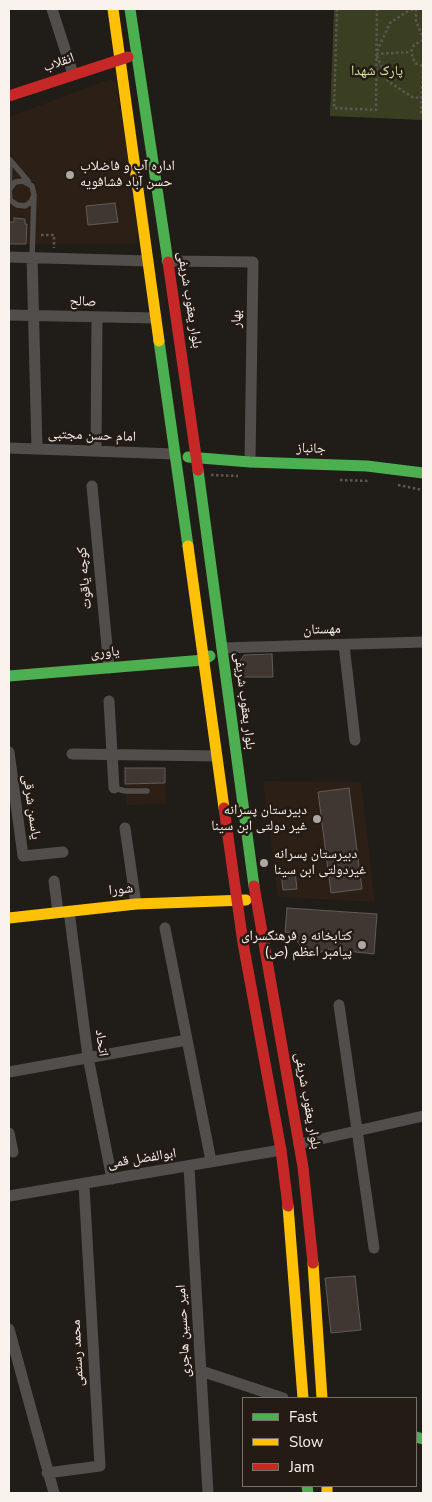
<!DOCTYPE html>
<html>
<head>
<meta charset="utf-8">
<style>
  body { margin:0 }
  #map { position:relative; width:432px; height:1502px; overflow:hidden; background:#201c18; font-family:"Nunito Sans",sans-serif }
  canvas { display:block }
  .frame { position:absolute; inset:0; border:10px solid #f9f2ed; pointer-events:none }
  .legend { position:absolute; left:242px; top:1397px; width:175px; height:90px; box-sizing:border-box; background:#241b14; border:1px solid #79716b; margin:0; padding:6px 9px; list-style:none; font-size:15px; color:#f9f2ed }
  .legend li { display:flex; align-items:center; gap:10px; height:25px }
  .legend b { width:25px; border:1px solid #79716b }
</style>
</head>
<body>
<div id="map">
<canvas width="432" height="1502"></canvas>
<div class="frame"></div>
<ul class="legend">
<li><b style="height:6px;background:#4caf50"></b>Fast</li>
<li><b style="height:6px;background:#ffc107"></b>Slow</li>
<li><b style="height:6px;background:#c62828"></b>Jam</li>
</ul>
</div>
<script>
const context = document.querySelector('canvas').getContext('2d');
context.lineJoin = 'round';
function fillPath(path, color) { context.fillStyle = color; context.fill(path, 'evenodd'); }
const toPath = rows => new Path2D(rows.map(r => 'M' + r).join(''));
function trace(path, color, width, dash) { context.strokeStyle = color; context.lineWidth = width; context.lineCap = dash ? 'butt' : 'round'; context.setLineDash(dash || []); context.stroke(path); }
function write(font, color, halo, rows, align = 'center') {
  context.font = font + ' "Nunito Sans","Noto Naskh Arabic",sans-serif'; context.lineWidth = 5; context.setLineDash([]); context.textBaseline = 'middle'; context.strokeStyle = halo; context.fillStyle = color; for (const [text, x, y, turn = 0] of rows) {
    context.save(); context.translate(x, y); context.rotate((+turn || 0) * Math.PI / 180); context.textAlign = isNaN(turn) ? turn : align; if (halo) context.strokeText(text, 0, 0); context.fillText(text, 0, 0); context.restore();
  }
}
fillPath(toPath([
  [110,79,116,83,140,233,135,244,9,244,9,117],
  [125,768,165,768,166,804,126,805],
  [263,781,361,782,375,902,278,897]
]), '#2c1f15');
fillPath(toPath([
  [334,9,423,9,423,120,330,116]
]), '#3b3f21');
const building = toPath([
  [115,203,118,222,88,225,86,206,115,203],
  [14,218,25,219,25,224,27,224,26,244,9,244,9,222,14,222,14,218],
  [272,654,273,677,240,677,240,661,244,655,272,654],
  [125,768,165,768,165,783,125,784,125,768],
  [349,788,362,889,331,893,318,792,349,788],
  [295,871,297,889,283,890,281,873,295,871],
  [287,908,377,914,374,954,329,949,316,954,303,950,292,933,285,932,287,908],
  [355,1276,361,1330,331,1333,325,1278,355,1276]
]);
fillPath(building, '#403733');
trace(building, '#605b58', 1);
trace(toPath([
  [337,9,334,108,376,110,377,9],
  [416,9,416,21,423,38],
  [423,40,414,45,411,52,415,63,423,66],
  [377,51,390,23,408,11,416,9],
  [376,54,411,52],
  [377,56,388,81,412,97,422,98],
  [423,66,421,115,423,115],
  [41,235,54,235,54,248],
  [211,475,238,476],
  [340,480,370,481],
  [398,485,423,490]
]), '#5b5854', 2.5, [2.5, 2.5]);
trace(toPath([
  [10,160,28,181],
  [9,190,10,160],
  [32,257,34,195,32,186,23,181,15,182,9,190,10,200,17,205,25,206,31,202,34,195],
  [114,788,125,791,147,791]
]), '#524e4b', 5.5);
trace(toPath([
  [52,9,73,74],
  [9,257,148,261],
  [32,257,37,449],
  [167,261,253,262,250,462],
  [9,315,156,318],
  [9,448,175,454],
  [96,451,97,317],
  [92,486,109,668],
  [344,645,355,740],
  [222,648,423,642],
  [109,701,114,788],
  [9,752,23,856,63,852],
  [72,754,217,756],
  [125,828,136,904],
  [54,881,58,912],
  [69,911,88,1057,112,1179],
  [165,928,211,1161],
  [339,1005,374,1248],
  [9,1072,187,1040],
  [9,1133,13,1152],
  [299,1144,423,1116],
  [189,1167,208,1493],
  [9,1196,281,1150],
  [9,1329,54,1493],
  [201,1371,283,1398],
  [47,1473,100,1466,84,1185]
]), '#524e4b', 11);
trace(toPath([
  [130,9,168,262],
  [159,341,188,546],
  [188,457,250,462,367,466,423,473],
  [198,470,254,886],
  [9,676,204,660,210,656],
  [416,1437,423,1439],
  [307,1486,308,1493]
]), '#4caf50', 11);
trace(toPath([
  [113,9,159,341],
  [188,546,224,808],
  [9,918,136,904,246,900],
  [288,1206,303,1398],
  [313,1263,322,1398],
  [327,1486,327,1493]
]), '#ffc107', 11);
trace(toPath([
  [9,96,128,57],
  [168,262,198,470],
  [224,808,243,943,281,1150,288,1206],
  [254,886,303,1167,313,1263]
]), '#c62828', 11);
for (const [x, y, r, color] of [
  [70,175,5,"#ada7a2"],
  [317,819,5,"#ada7a2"],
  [264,863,5,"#ada7a2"],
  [362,945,5,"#ada7a2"]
]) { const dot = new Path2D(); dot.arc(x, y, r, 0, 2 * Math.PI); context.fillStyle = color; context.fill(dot); trace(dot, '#241b14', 2); }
write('14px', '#f9f2ed', '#241b14', [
  ["انقلاب",59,63,-19],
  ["بلوار یعقوب شریفی",189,300,81],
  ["صالح",83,302,2],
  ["بهار",237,319,-89],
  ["امام حسن مجتبی",92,436,2],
  ["جانباز",311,449,2],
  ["کوچه یاقوت",85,578,-95],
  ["مهستان",322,630,-2],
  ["یاوری",105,653,-5],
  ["بلوار یعقوب شریفی",244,701,83],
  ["یاسمن شرقی",31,807,82],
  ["شورا",121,890,-5],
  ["اتحاد",101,1043,82],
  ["بلوار یعقوب شریفی",307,1101,80],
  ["ابوالفضل قمی",142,1159,-9],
  ["امیر حسین هاجری",184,1331,-93],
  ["محمد رستمی",78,1353,-93]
]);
write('14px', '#d9e6a4', '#241b14', [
  ["پارک شهدا",377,72]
]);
write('14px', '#f9f2ed', '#241b14', [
  ["اداره آب و فاضلاب",80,167],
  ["حسن آباد فشافویه",80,183],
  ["دبیرستان پسرانه",307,811,"right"],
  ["غیر دولتی ابن سینا",307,827,"right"],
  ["دبیرستان پسرانه",274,855],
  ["غیردولتی ابن سینا",274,871],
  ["کتابخانه و فرهنگسرای",352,937,"right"],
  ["پیامبر اعظم (ص)",352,953,"right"]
], 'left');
</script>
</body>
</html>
